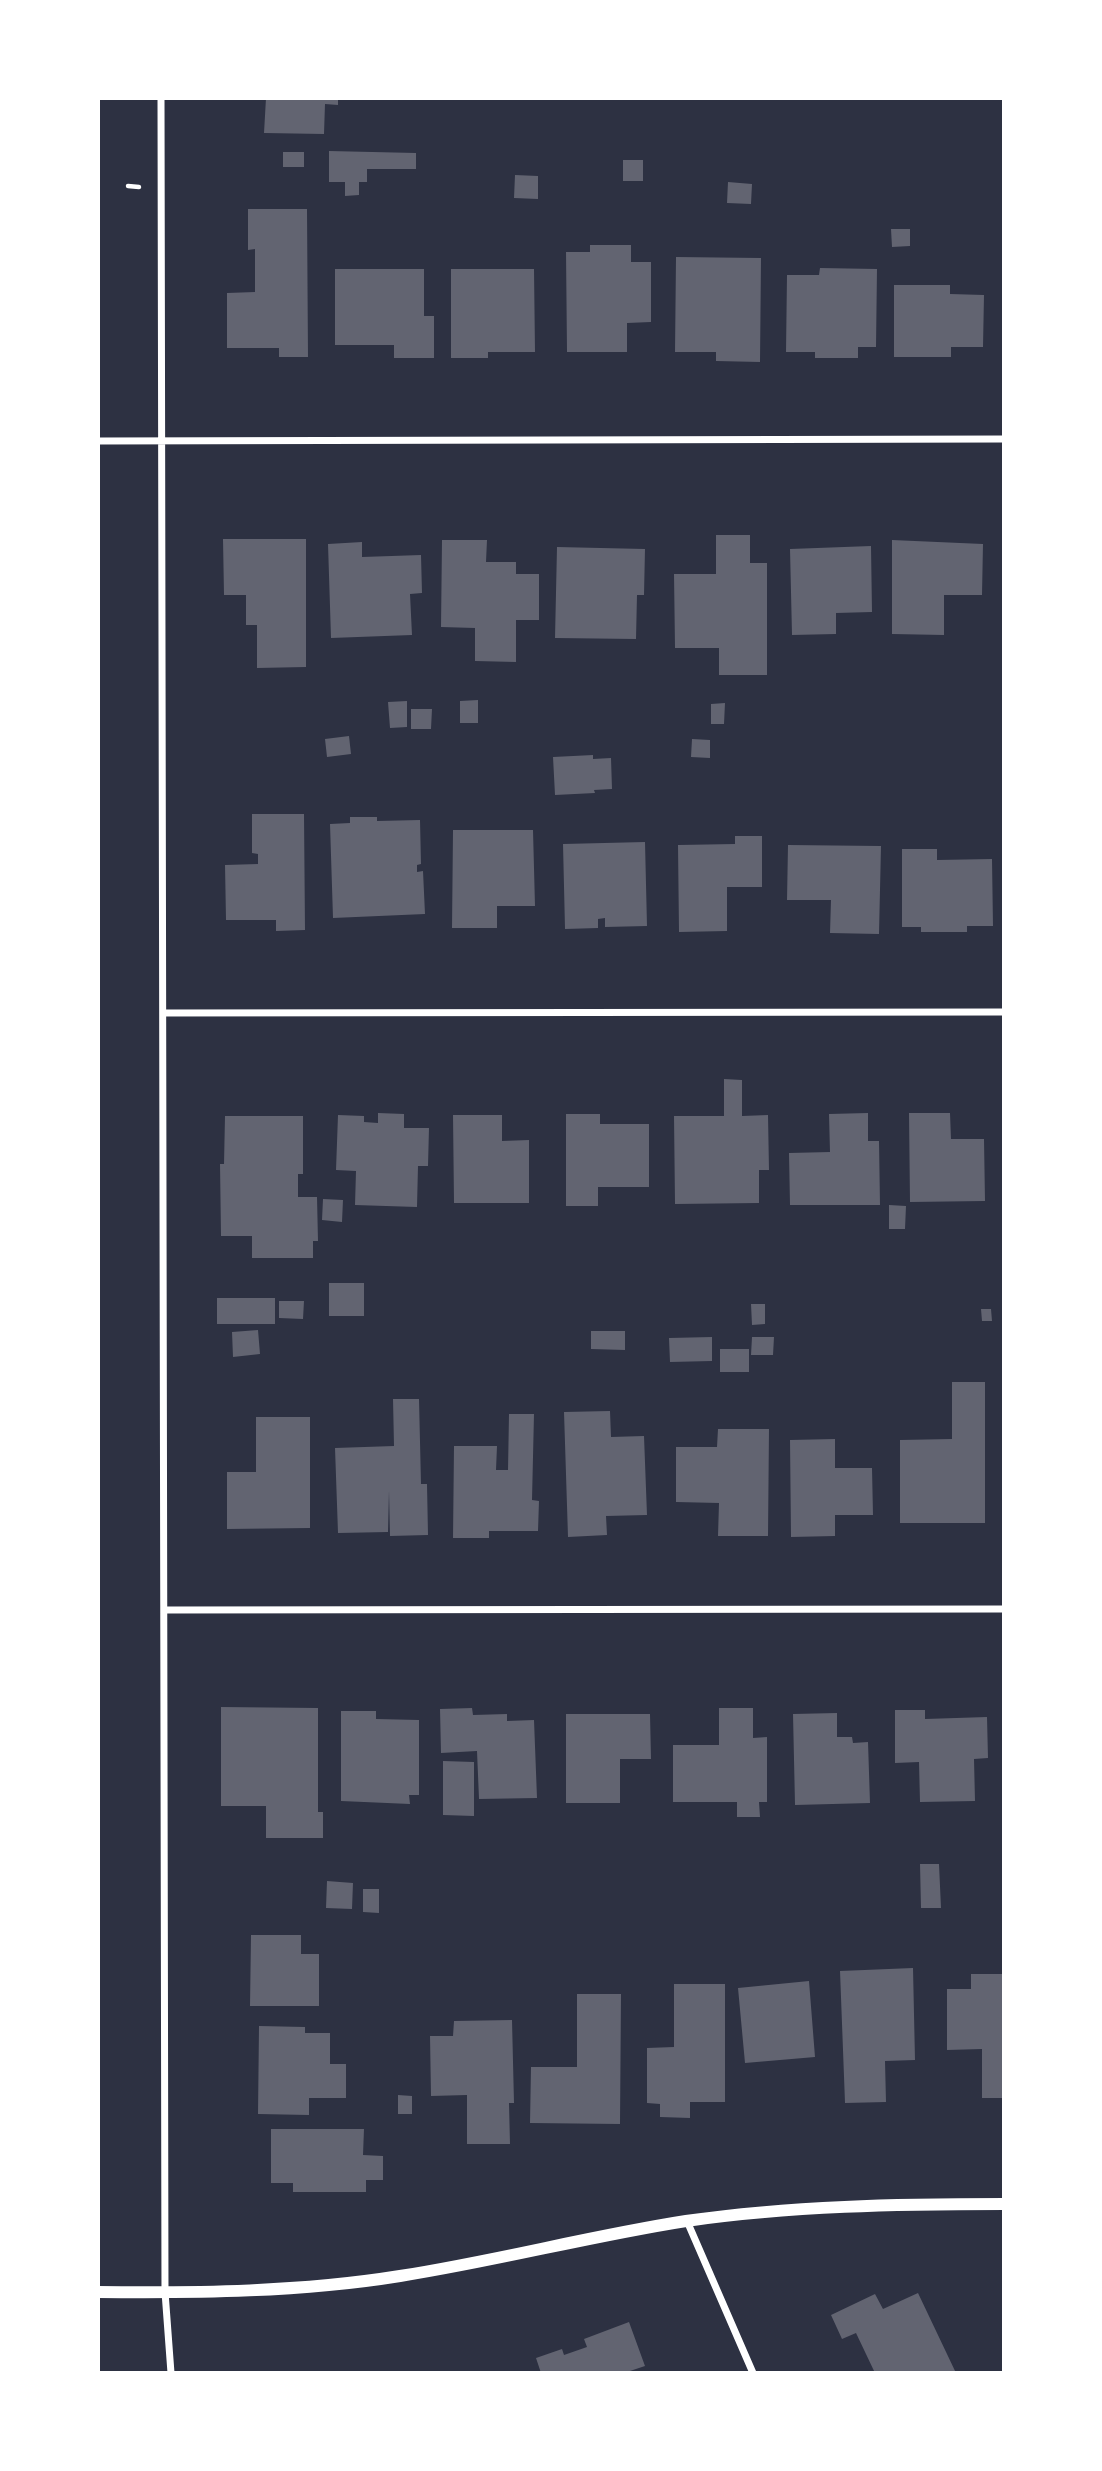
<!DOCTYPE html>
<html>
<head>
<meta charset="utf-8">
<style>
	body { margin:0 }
	#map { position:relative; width:1102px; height:2471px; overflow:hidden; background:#2d3142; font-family:"Roboto Condensed",sans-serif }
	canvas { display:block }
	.frame { position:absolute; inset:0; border:100px solid #fff; pointer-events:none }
</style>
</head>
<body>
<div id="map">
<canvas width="1102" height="2471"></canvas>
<div class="frame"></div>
</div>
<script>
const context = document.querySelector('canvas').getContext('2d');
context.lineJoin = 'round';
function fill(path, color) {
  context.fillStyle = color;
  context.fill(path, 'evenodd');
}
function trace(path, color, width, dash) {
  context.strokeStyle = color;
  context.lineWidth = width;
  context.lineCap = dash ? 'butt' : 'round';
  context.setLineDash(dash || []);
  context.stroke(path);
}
fill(new Path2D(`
	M266,98h72v7l-13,-1 -1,30 -60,-1z
	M329,151l87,2v16h-49v13h-8v13l-14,1v-14h-16z
	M283,152h21v15h-21z
	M623,160h20v21h-20z
	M515,175l23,1v23l-24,-1z
	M728,182l24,2 -1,20 -24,-1z
	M248,209h59l1,148h-29v-9h-52v-55l28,-1v-43l-7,1z
	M891,229h19v17l-18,1z
	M590,245h41v17h20v60l-24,1v29h-60l-1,-100h24z
	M676,257l85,1 -1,104 -44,-1v-9h-41z
	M820,268l57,1 -1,78h-18v11h-43v-6h-29l1,-77h32z
	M335,269h89v47h10v42h-40v-13h-59z
	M451,269h83l1,83h-47v6h-37z
	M894,285h56v9l34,1 -1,52h-32v10h-57z
	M716,535h34v28h17v112h-48v-27h-44l-1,-74h42z
	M223,539h83v128l-49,1v-43h-11v-30h-22z
	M442,540h45l-1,22h30v12h23v46h-23v42l-41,-1v-33l-34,-1z
	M892,540l91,4 -1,51h-38v40l-52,-1z
	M362,542v15l59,-2 1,38 -12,1 2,41 -81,3 -3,-94z
	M871,546l1,66 -36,1v21l-44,1 -2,-86z
	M557,547l88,2 -1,46h-7l-1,44 -81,-1z
	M478,700v23h-18v-22z
	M407,701v26l-17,1 -2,-26z
	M725,703l-1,21h-13v-20z
	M411,709h21l-1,20h-20z
	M349,736l2,18 -24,3 -2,-18z
	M692,739l18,1v18l-19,-1z
	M593,755v4l18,-1 1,31 -18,1 1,3 -40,2 -2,-38z
	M252,814h52l1,116 -29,1v-11h-50l-1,-55 33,-1v-10l-6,-1z
	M350,817h27v4l43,-1 1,44 -4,1v7l6,-1 2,43 -92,4 -3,-94 20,-1z
	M453,830h80l2,76h-38v22h-45z
	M735,836h27v51h-35v44l-48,1 -1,-87 57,-1z
	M645,842l2,84 -42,1v-9l-7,1v9l-33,1 -2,-85z
	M788,845l93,1 -2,88 -49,-1 1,-33h-44z
	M902,849h35v11l55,-1 1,67h-26v6h-46v-5h-19z
	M724,1079l18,1v36l26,-1 1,55h-10v33l-84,1 -1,-88h50z
	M378,1113l26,1v14h25l-1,38h-10l-1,41 -62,-2 1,-34 -20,-1 2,-55 26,1v6l14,1z
	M868,1113v28h11l1,64h-90l-1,-52 41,-1 -1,-38z
	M909,1113h41l1,26h33l1,62 -75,1z
	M566,1114h34v10h49v63h-51v19h-32z
	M453,1115h49v26l27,-1v63h-75z
	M225,1116h78v58h-5v23h19l1,44h-5v17h-61v-22h-31l-1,-72h4z
	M323,1199l20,1 -1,22 -20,-2z
	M889,1205l17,1 -1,23h-16z
	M329,1283h35v33h-35z
	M217,1298h58v26h-58z
	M279,1301h25l-1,18 -24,-1z
	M751,1304h14v20l-13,1z
	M981,1309h10l1,12h-10z
	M258,1330l2,24 -27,3 -1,-25z
	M591,1331h34v19l-34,-1z
	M712,1337v24l-42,1 -1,-24z
	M752,1337h22l-1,18h-22z
	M720,1349h29v23h-29z
	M952,1382h33v141h-85v-83l52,-1z
	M393,1399h26l2,85h6l1,51 -38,1 -1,-45 -1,41 -50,1 -3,-85 59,-2z
	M610,1411l1,26 33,-1 3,79 -41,1 1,19 -39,2 -4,-125z
	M509,1414h25l-2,86 7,1 -1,30h-49v7h-36l1,-92h43l-1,24h12z
	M256,1417h54v111l-83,1v-57h29z
	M718,1429h51l-1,107h-50l1,-33 -43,-1v-55h41z
	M835,1439v29h37l1,47h-38v21l-44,1 -1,-97z
	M221,1707l97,1v104h5v26h-57v-32h-45z
	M472,1708l1,7 34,-1v7l27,-1 3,78 -58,1 -2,-48 -36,2 -1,-44z
	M719,1708h34v30l14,-1v65h-8l1,15h-23v-15h-64v-57h46z
	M895,1710h30v9l62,-2 1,41 -14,1 1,42 -55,1 -1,-40 -24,1z
	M341,1711h35v8l43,1v75h-10l1,9 -69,-3z
	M837,1713v24h15l1,6 15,-1 2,61 -75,2 -2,-91z
	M566,1714h84l1,45h-31v44h-54z
	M443,1761l31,1v54l-31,-1z
	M920,1864h19l2,44h-20z
	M327,1881l26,2 -1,26 -26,-1z
	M363,1889h16v24l-16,-1z
	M251,1935h50v19h18v52h-69z
	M913,1968l2,92 -30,1 1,41 -41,1 -5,-132z
	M971,1974h33v124h-22v-49l-35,1v-61h24z
	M809,1981l6,76 -70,6 -7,-75z
	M674,1984h51v118h-35v16l-30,-1v-13l-13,-1v-55l27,-1z
	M577,1994h44l-1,130 -90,-1 1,-56h46z
	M512,2020l2,83h-5l1,41h-43v-49l-36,1 -1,-60h23l1,-15z
	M259,2026l46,1v6h25v31h16v34h-37v17l-51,-1z
	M398,2095l14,1v18h-14z
	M271,2129h93l-1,26 20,1v24h-17v12h-73v-9h-22z
	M918,2293l38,80h-81l-19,-40 -14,6 -11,-24 44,-21 8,15z
	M629,2322l16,44 -21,7h-83l-5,-15 26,-9 2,6 23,-8 -3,-8z`), '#626471');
trace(new Path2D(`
	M128,186l11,1`), '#fff', 4.5);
trace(new Path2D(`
	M161,98l4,2194 6,81
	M98,441l906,-2
	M163,1013l841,-1
	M165,1610l839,-1
	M687,2221l66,152`), '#fff', 7);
trace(new Path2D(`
	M98,2292c100,1 203,0 302,-16 96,-15 190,-40 286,-55 105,-15 212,-17 318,-17`), '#fff', 12);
</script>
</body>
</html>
